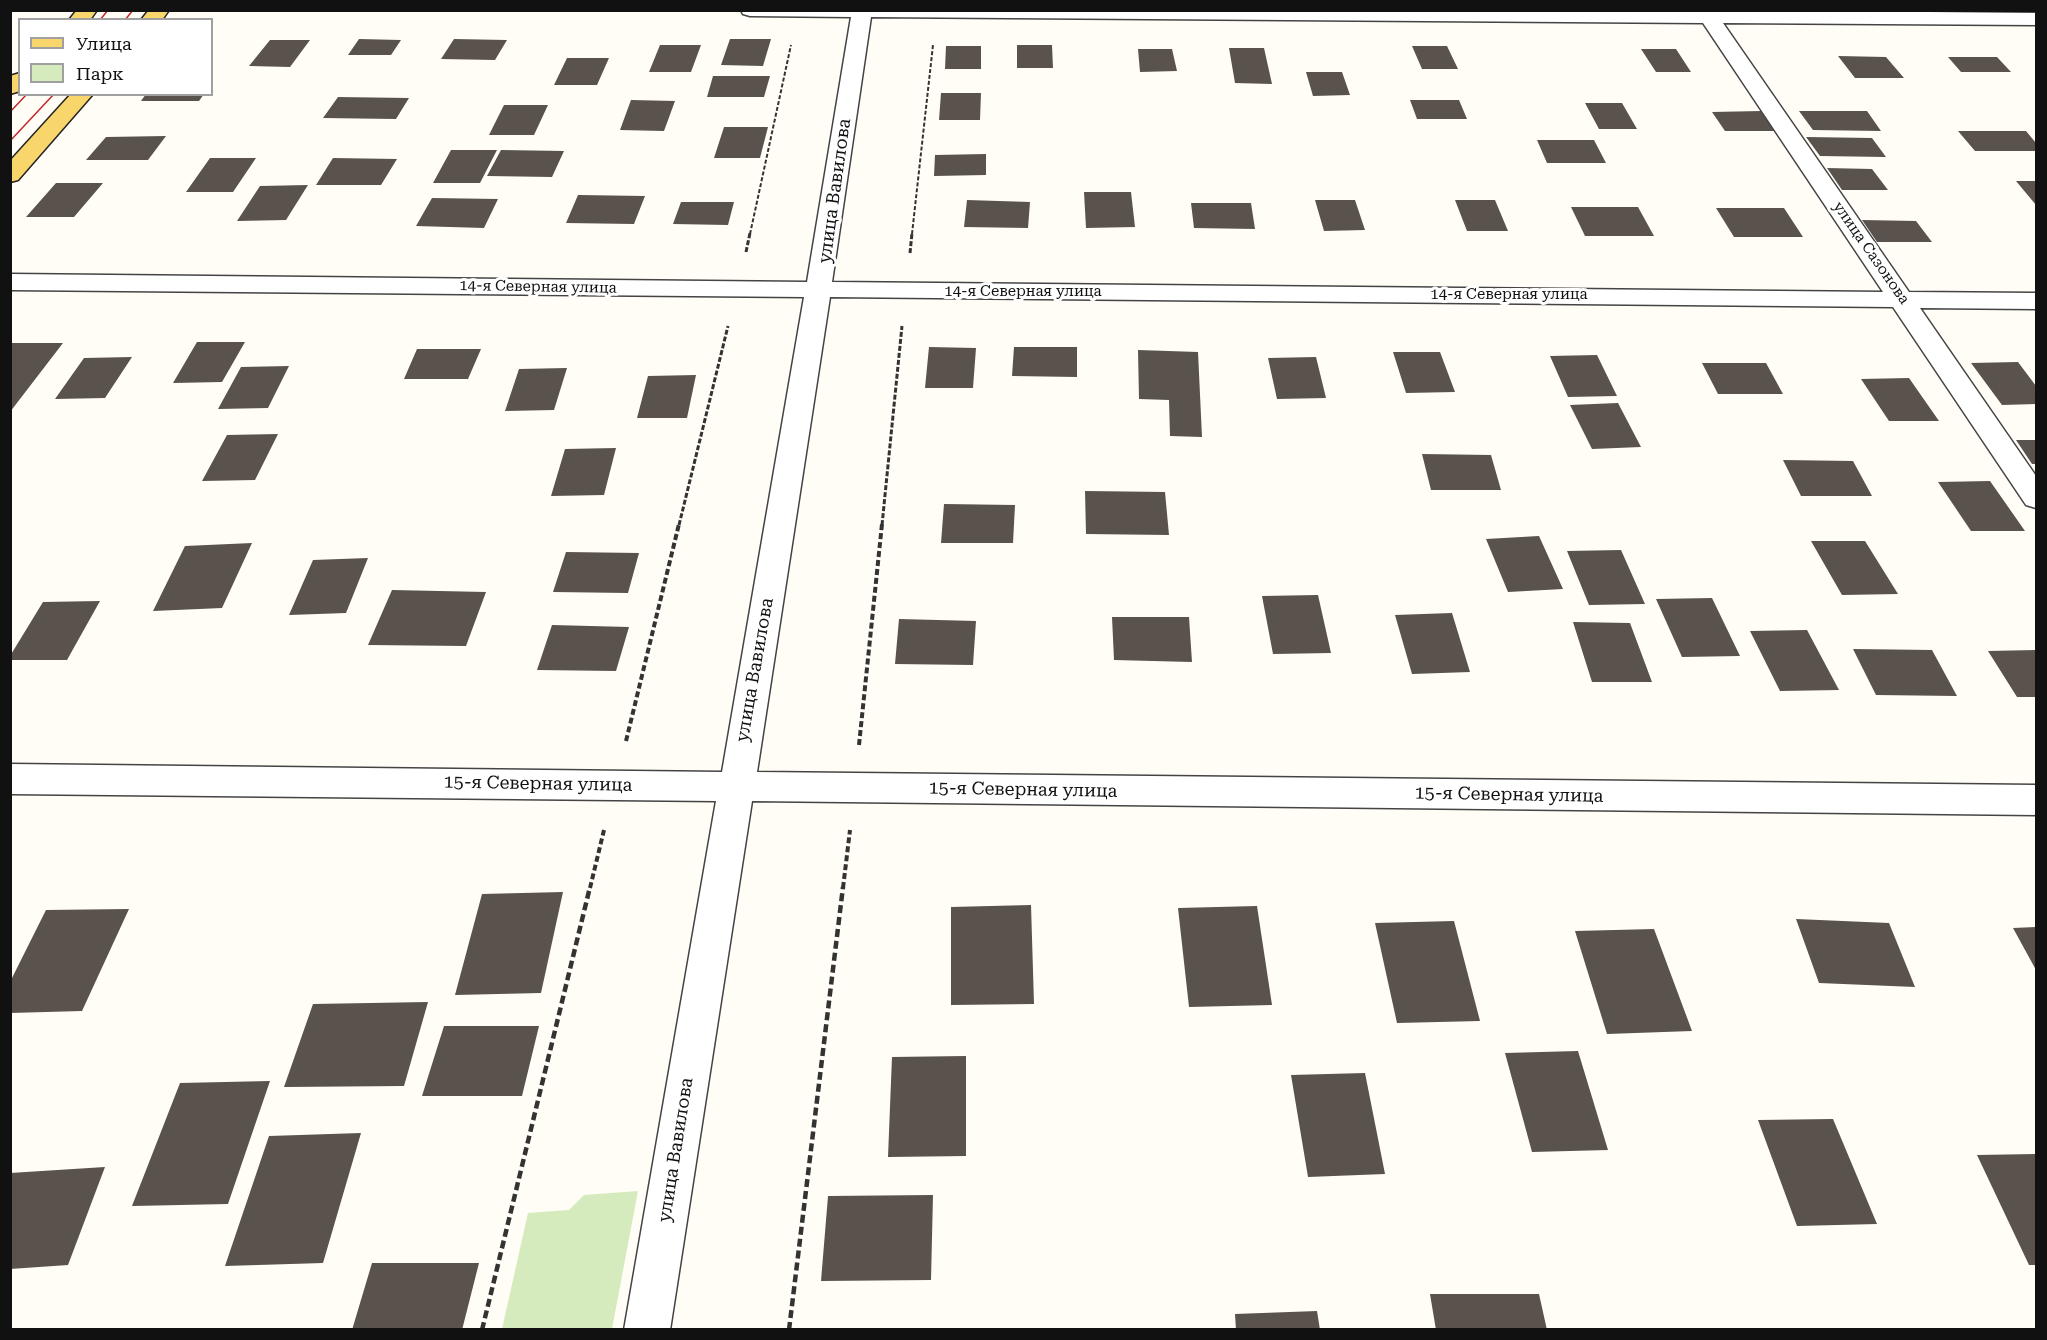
<!DOCTYPE html>
<html>
<head>
<meta charset="utf-8">
<style>
	body { margin:0 }
	#map { position:relative; width:2047px; height:1340px; overflow:hidden; background:#fffdf5; font-family:"Roboto Serif",serif }
	canvas { display:block }
	.frame { position:absolute; inset:0; border:12px solid #111; pointer-events:none }
	.legend { position:absolute; left:18px; top:18px; width:195px; height:78px; box-sizing:border-box; background:#fff; border:2px solid #a0a0a0; margin:0; padding:8px 10px; list-style:none; font-size:18px; color:#111 }
	.legend li { display:flex; align-items:center; gap:12px; height:30px }
	.legend b { width:30px; border:2px solid #a0a0a0 }
</style>
</head>
<body>
<div id="map">
<canvas width="2047" height="1340"></canvas>
<div class="frame"></div>
<ul class="legend">
<li><b style="height:8px;background:#f9d66b"></b>Улица</li>
<li><b style="height:16px;background:#d5ebbd"></b>Парк</li>
</ul>
</div>
<script>
const context = document.querySelector('canvas').getContext('2d');
context.lineJoin = 'round';
function fill(path, color) {
  context.fillStyle = color;
  context.fill(path, 'evenodd');
}
function trace(path, color, width, dash) {
  context.strokeStyle = color;
  context.lineWidth = width;
  context.lineCap = dash ? 'butt' : 'round';
  context.setLineDash(dash || []);
  context.stroke(path);
}
function write(font, color, halo, rows, align = 'center') {
  context.font = font + ' "Roboto Serif",serif';
  context.lineWidth = 6;
  context.setLineDash([]);
  context.textBaseline = 'middle';
  context.strokeStyle = halo;
  context.fillStyle = color;
  for (const [text, x, y, turn = 0] of rows) {
    context.save();
    context.translate(x, y);
    context.rotate((+turn || 0) * Math.PI / 180);
    context.textAlign = isNaN(turn) ? turn : align;
    if (halo) context.strokeText(text, 0, 0);
    context.fillText(text, 0, 0);
    context.restore();
  }
}
fill(new Path2D(`
	M638,1191l-26,138h-110l26,-116 41,-3 15,-15z`), '#d5ebbd');
fill(new Path2D(`
	M359,39l42,1 -10,15h-43z
	M454,39l53,1 -12,20 -54,-1z
	M730,39h41l-8,27 -42,-1z
	M270,40h40l-20,27 -41,-1z
	M660,45h41l-10,27h-42z
	M1017,45h35l1,23h-36z
	M946,46h35v23h-36z
	M1412,46h35l11,23h-36z
	M1229,48h35l8,36 -37,-1z
	M1138,49h34l5,22 -37,1z
	M1641,49h35l15,23h-35z
	M1838,56l48,1 18,21h-49z
	M1948,57h49l14,15h-50z
	M567,58h42l-12,27h-43z
	M1306,72h36l8,23 -37,1z
	M713,76h57l-6,21h-57z
	M941,93h40l-1,27h-41z
	M146,94h58l-5,7h-58z
	M338,97l71,1 -13,21 -73,-1z
	M631,100l44,1 -11,30 -44,-1z
	M1410,100h49l8,19h-50z
	M1585,103h37l15,26h-38z
	M504,105h44l-14,30h-45z
	M1761,111l14,20h-50l-13,-19z
	M1799,111h68l14,20 -68,-1z
	M724,127h44l-8,31h-46z
	M1958,131h68l10,12v8h-61z
	M166,136l-18,24h-62l20,-23z
	M1806,137l66,1 14,19 -66,-1z
	M1537,140h57l12,23h-59z
	M451,150h46l-17,33h-47z
	M501,150l63,1 -12,26 -65,-1z
	M986,154v21l-52,1 1,-21z
	M210,158h46l-23,34h-47z
	M333,158l64,1 -16,26h-65z
	M1827,168l45,1 16,21h-46z
	M2016,181h20v24z
	M56,183h47l-29,34h-48z
	M308,185l-22,35 -49,1 23,-35z
	M1084,192h47l4,35 -49,1z
	M578,195l67,1 -11,28 -68,-1z
	M432,198l66,1 -14,29 -68,-2z
	M967,200l63,2 -2,26 -64,-1z
	M1315,200h40l10,30 -41,1z
	M1455,200h40l13,31h-41z
	M681,202h53l-6,23 -55,-1z
	M1191,203h60l4,26 -61,-1z
	M1571,207h67l16,29h-69z
	M1716,208h68l19,29h-69z
	M1862,220l54,1 16,21h-55z
	M197,342h48l-23,40 -49,1z
	M10,343h53l-53,69z
	M929,347l47,1 -3,40h-48z
	M1014,347h63v30l-65,-1z
	M417,349h64l-13,30h-64z
	M1138,350l60,2 4,85 -32,-1 -1,-36 -30,-1z
	M1393,352h47l15,40 -49,1z
	M1597,355l20,41 -49,1 -18,-41z
	M132,357l-27,41 -50,1 29,-41z
	M1316,357l10,41 -49,1 -9,-41z
	M2018,362l18,24v18l-34,1 -31,-42z
	M1702,363h64l17,31h-65z
	M289,366l-21,42 -50,1 23,-42z
	M567,368l-13,42 -49,1 14,-42z
	M696,375l-9,43h-50l11,-42z
	M1909,378l30,43h-50l-28,-42z
	M1618,403l23,44 -49,2 -22,-44z
	M278,434l-23,46 -53,1 25,-46z
	M2016,440h20v24h-4z
	M616,448l-12,47 -53,1 14,-47z
	M1422,454l69,1 10,35h-70z
	M1783,460l70,1 19,35h-71z
	M1990,481l35,50h-54l-33,-49z
	M1085,491l80,1 4,43 -83,-1z
	M944,504l71,1 -2,38h-72z
	M1539,536l24,53 -55,3 -22,-53z
	M1811,541h54l33,53 -56,1z
	M252,543l-30,65 -69,3 32,-65z
	M1621,550l24,54 -56,1 -22,-54z
	M566,552l73,1 -11,40 -75,-1z
	M368,558l-22,55 -57,2 24,-55z
	M392,590l94,2 -20,54 -98,-1z
	M1318,595l13,58 -58,1 -11,-58z
	M1712,598l28,58 -58,1 -26,-58z
	M100,601l-33,59h-57v-4l33,-54z
	M1452,613l18,59 -58,2 -17,-59z
	M1112,617h77l3,45 -78,-2z
	M899,619l77,2 -3,44 -78,-1z
	M1573,622l57,1 22,59h-60z
	M552,625l77,2 -13,44 -79,-1z
	M1807,630l32,60 -59,1 -30,-60z
	M1853,649l79,1 25,46 -81,-1z
	M2036,650v47h-19l-29,-46z
	M563,892l-22,101 -86,2 27,-101z
	M1031,905l3,99 -83,1v-98z
	M1257,906l15,99 -83,2 -11,-99z
	M129,909l-47,102 -72,2v-31l36,-72z
	M1796,919l93,4 26,64 -96,-4z
	M1454,921l26,100 -83,2 -22,-100z
	M2036,927v43l-23,-42z
	M1654,929l38,102 -85,3 -32,-103z
	M428,1002l-24,84 -120,1 29,-83z
	M444,1026h95l-17,70h-100z
	M1578,1051l30,99 -76,2 -27,-99z
	M966,1056v100l-78,1 4,-100z
	M1365,1073l20,101 -77,3 -17,-102z
	M270,1081l-42,123 -96,2 48,-123z
	M1833,1119l44,105 -80,2 -39,-106z
	M361,1133l-38,130 -98,3 44,-130z
	M2036,1154v111h-7l-52,-110z
	M105,1167l-37,98 -58,4v-96z
	M933,1195l-2,85 -110,1 7,-85z
	M372,1263h107l-17,67h-110z
	M1430,1294h109l8,36h-111z
	M1317,1311l3,19h-84l-1,-16z`), '#5a524d');
const minor = new Path2D(`
	M741,10h973l322,3v12l-313,-2 186,269 127,1v16l-116,-1 116,168v32l-10,-3 -133,-198 -1063,-10 -73,475 1279,13v30l-1284,-14 -82,529h-46l92,-529 -706,-7v-30l712,8 82,-475 -794,-7v-16l797,8 44,-265 -101,-1 -7,-2zM871,17l832,6 180,269 -1051,-10z`);
const major = new Path2D(`
	M77,10h20l-7,10h-21z
	M149,10h20l-7,10h-21z
	M20,73v18l-10,3v-18z
	M71,94h22l-75,86 -8,2v-21z`);
trace(minor, '#444', 3);
trace(major, '#222', 3);
trace(new Path2D(`
	M750,234l41,-189
	M912,234l21,-189`), '#333', 2, [4, 2]);
trace(new Path2D(`
	M746,252l4,-19
	M910,253l2,-20
	M679,525l49,-199
	M882,525l20,-199`), '#333', 3, [5, 2]);
trace(new Path2D(`
	M626,741l53,-217
	M859,745l23,-221
	M590,888l14,-58
	M843,888l7,-58`), '#333', 4, [6, 3]);
trace(new Path2D(`
	M482,1330l108,-443
	M789,1330l54,-443`), '#333', 4.5, [8, 4]);
fill(minor, '#fff');
fill(major, '#f9d66b');
trace(new Path2D(`
	M100,20l8,-10
	M125,20l8,-10
	M10,112l17,-18
	M10,141l44,-47`), '#c4262e', 1.5);
write('15px', '#111', '#fff', [
	["улица Сазонова",1871,253,55],
	["14-я Северная улица",538,287,1],
	["14-я Северная улица",1023,292],
	["14-я Северная улица",1509,295]
]);
write('18px', '#111', '#fff', [
	["улица Вавилова",835,191,-82],
	["улица Вавилова",755,670,-80],
	["15-я Северная улица",538,784,1],
	["15-я Северная улица",1023,790,1],
	["15-я Северная улица",1509,795,1],
	["улица Вавилова",676,1150,-81]
]);
</script>
</body>
</html>
